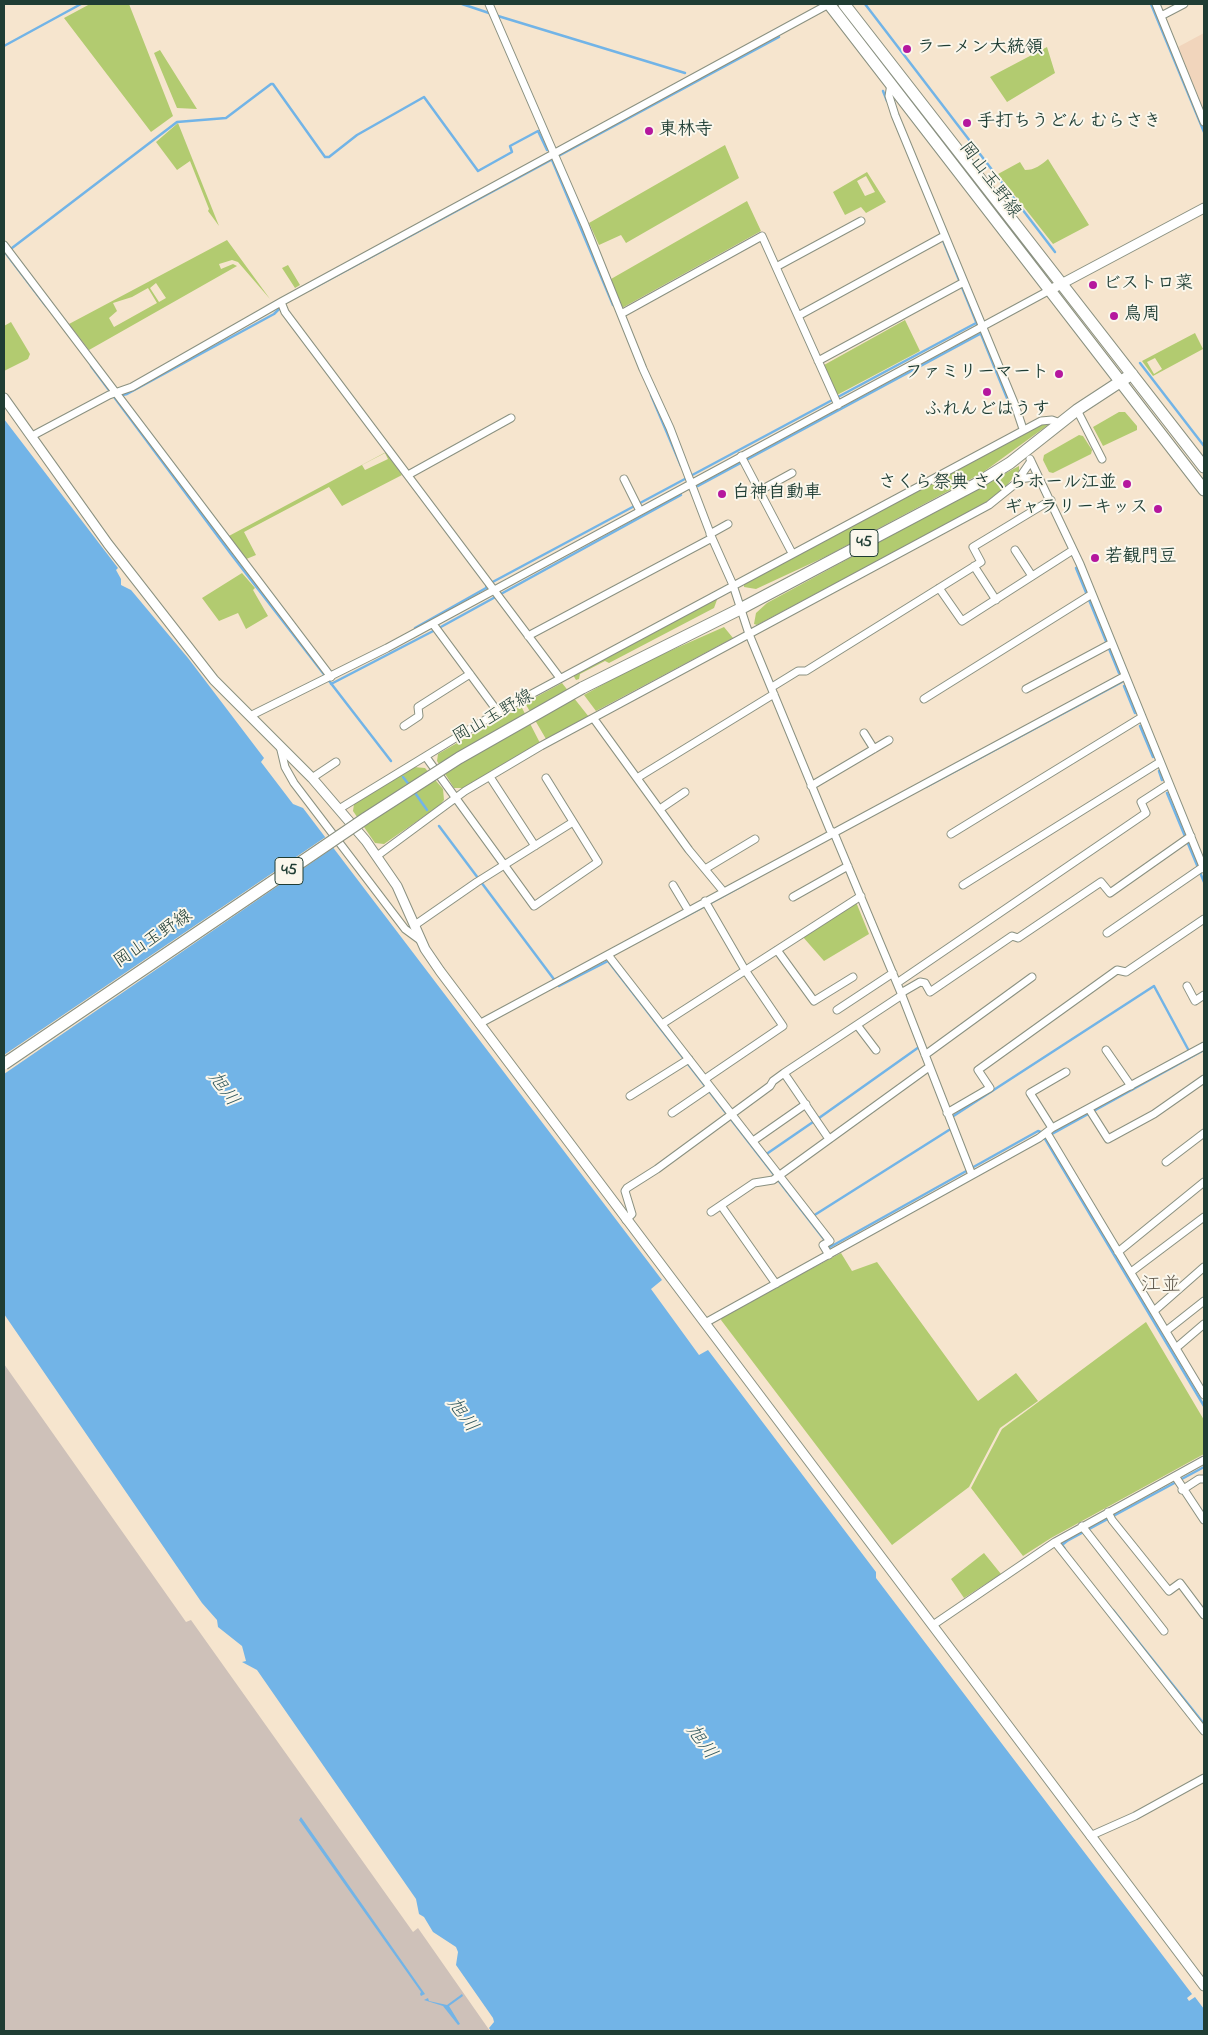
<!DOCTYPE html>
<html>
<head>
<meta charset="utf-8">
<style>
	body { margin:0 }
	#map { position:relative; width:1208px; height:2035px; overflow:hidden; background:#f6e5ce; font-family:"Indie Flower",sans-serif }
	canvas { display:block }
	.frame { position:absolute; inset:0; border:5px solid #1f3d34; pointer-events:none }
</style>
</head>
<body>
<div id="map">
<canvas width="1208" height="2035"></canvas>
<div class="frame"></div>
</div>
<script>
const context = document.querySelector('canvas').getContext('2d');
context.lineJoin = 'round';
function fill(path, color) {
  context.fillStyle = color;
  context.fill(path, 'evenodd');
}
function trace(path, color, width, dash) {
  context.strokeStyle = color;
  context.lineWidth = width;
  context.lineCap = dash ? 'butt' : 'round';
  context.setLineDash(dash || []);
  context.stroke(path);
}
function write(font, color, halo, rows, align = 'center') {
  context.font = font + ' "Indie Flower","Klee One",sans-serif';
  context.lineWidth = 4;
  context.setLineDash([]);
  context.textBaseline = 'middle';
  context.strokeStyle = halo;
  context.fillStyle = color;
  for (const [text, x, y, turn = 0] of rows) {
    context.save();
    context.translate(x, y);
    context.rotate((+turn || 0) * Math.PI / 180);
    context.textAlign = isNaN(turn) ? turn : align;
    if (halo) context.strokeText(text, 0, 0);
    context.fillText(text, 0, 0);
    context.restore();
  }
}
fill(new Path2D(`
	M1204,33v78l-26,-64z`), '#f1d5bc');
fill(new Path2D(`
	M4,1364l182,258 5,-2 222,312 5,-4 72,103h-486z`), '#cec1b9');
fill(new Path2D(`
	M90,4h39l44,112 -22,16 -87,-114z
	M1047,47l8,26 -48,29 -17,-25z
	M160,50l37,59 -20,-1 -23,-55z
	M178,123l41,103 -11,-15 1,-2 -19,-48 -13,9 -21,-28z
	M725,145l14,33 -113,65 -5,-8 -22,10 -10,-22z
	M1048,159l41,66 -36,19 -55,-70 22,-12 5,8c10,0 16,-5 23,-11z
	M867,172l19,30 -20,11 -5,-6 -16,8 -12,-23zM866,176l9,16 -10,4 -8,-15z
	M747,201l14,30 -139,77 -11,-29z
	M227,240l43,59 -32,-37 -6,-2 -13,4 2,5 12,-5 4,2 -148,84 -20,-26zM156,283l10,15 -7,4 -9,-14zM148,288l9,15 -43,24 -5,-9 8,-7 -4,-8 19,-6z
	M288,265l12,20 -5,3 -13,-20z
	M905,320l15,31 -83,44 -13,-30z
	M11,322l19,32 -2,5 -24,12v-45z
	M1195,333l8,16 -50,27 -11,-15zM1155,358l7,11 -8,5 -7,-12z
	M1119,412h6l12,14v4l-34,16 -10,-19z
	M1046,423l2,2 -66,48 -155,83 -71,33 -12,-2v-3l243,-132z
	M1079,435l4,1 9,14 -1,4 -38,19 -4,-1 -6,-12 1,-5z
	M386,452l16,23 -60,31 -13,-19 -85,45 12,23 -12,5 -17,-23zM385,453l3,6 -23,11 -3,-5z
	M1019,466v5l-18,21 -15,11 -229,122 -3,-1 2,-11 11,-10z
	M242,573l13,15 -2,2 15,26 -22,13 -8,-16 -19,8 -17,-23z
	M718,597l-4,11 -105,55 -4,-2 -25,13 -1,5 -3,1 -3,-5z
	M724,627l9,11 -137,73 -12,-16 54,-30z
	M562,683l27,34 -43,22 -21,-36z
	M521,706l19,37 -76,45h-10l-17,-27 1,-7z
	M413,767l12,1 18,21 1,11 -5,6 -55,38 -9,-1 -22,-32 1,-7z
	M856,902l13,32 -45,27 -21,-24z
	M841,1253l11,18 25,-9 101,139 38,-28 22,28 -38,27 -31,59 -77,58 -171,-225 1,-4z
	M1146,1322l58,98v34l-153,84 -28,18 -52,-68 31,-59z
	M984,1553l17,21 -37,24 -13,-19z`), '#b2cb70');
fill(new Path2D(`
	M4,419l114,149 -2,2 5,9v6l10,5 57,68 76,100 -3,4 32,42 10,4 359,472 -11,9 48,66 9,-5 168,222v6l316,416 -5,4 2,3 6,-4 9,12v22h-713l-2,-3 5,-6 -1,-4 -37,-53 2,-13 -2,-5 -23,-15 -9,-15 -5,-3 -3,-15 -159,-229 -15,-8 4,-1 -4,-15 -24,-19 -1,-7 -15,-17 -198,-289z
	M301,1817l124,177 -4,2 -1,-2 1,-2 -122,-172z
	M462,1994l1,2 -14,10 11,18 -2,1 -15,-19 -19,-6 4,-2 1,3 18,4z`), '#72b4e7');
fill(new Path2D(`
	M327,836l9,10 -332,228v-19z`), '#f6e5ce');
trace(new Path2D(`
	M462,4l27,9
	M865,4l190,248
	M1151,4l53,128
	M498,16l187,57
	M4,46l77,-42
	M883,91l4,10
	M552,160l61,145
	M942,238l69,170
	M12,248l165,-126 49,-4 45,-34h2l52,73h4l28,-22 67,-38 54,74 34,-19 -2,-6 28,-15 9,19
	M4,251l42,55
	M310,290l469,-253
	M1140,363l64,83
	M91,366l140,188 160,207
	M651,395l30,71
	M114,397l13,-3 147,-80 7,-7
	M698,486l282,-152
	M1076,568l43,105
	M415,628l71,-40 1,-3 489,-262
	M331,684l108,-56 242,-133
	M1124,686l11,27
	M1140,726l13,31
	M1159,771l3,9
	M403,777l7,9
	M926,787l196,-105
	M413,790l14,20
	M1167,793l37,89
	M439,826l120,160 49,-25 222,286 208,-116 3,1 163,274
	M683,918l61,-33
	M952,1117l202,-131 35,65
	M819,1118l100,-71 -1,-3
	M1052,1134l152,-84
	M765,1155l48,-33
	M813,1216l136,-86
	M1065,1549l-3,-4 5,-4 137,-74
	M1113,1610l91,114`), '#72b4e7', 2.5);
const minor = new Path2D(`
	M489,4l96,221 58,144 27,59 42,110 21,47 16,49 81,196 4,3 67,160 71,182
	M1156,4l48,118
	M1161,16l23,-12
	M891,84l-2,12 6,19 120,290 8,24
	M4,245l327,432
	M776,267l85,-46
	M281,302l4,10 275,366
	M621,314l141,-78 36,80
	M818,361l146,-79
	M838,405l-40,-89 146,-80
	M1077,410l25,49
	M32,436l77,-41 23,-8 149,-85 548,-298
	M741,456l51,97
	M1030,459l50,105 124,305
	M408,475l103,-57
	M624,479l16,32
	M1019,479l15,-2 6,3
	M759,491l33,-18
	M710,534l18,-10
	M1015,550l17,26
	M974,566l22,34
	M939,588l23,33 111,-71
	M433,624l65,88
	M528,636l184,-98
	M772,687l26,-16h8l175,-109 -8,-15 78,-47
	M1026,689l86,-46
	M924,699l168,-105
	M250,716l137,-68 663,-358
	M594,719l95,131 34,41
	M404,726l15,-10 -1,-9 52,-33
	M864,733l10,16
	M280,746l5,21 9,16 111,146 15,11
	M426,757l108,149 64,-44 -52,-84
	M490,777l45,69
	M312,778l24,-16
	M637,778l137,-84
	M811,786l78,-46
	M339,809l159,-97 543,-291 11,-1 8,3
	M660,809l25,-17
	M951,834l191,-117
	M377,856l88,-65 76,-45 448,-241 26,-21 16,-23
	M705,869l50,-30
	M673,885l15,25
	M963,885l197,-123
	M793,897l55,-31
	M415,925l62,-43 96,-60
	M1107,933l96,-66
	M777,950l37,51 39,-24
	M608,955l222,286 -7,4 6,10
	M897,983l249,-170 -5,-11 28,-18
	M1187,986l8,15 9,-6
	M901,993l19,-11 5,1 5,9 82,-56 6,2 83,-56 9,11 81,-57
	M837,1010l56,-37
	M479,1024l646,-348
	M662,1024l199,-128
	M857,1025l19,25
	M1106,1050l25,36
	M925,1055l107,-78
	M784,1073l118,-78
	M705,1079l78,-53 -38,-56 -40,-69
	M630,1096l59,-37
	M1089,1109l19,30 46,-25 50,-35
	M672,1113l38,-26
	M947,1113l43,-25 -12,-18 139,-100 9,2 78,-53
	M1052,1128l-22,-35 36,-21
	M1047,1133l157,262
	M753,1141l53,-37
	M1166,1162l38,-29
	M722,1207l54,77
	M711,1212l43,-29 19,-3 156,-113
	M626,1220l6,-6 -7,-23 2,-3 30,-19 113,-83 3,-5 11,-8 45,66
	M1118,1252l86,-70
	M1131,1272l73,-55
	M1154,1311l50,-44
	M705,1323l334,-185 13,-10 152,-82
	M1166,1331l38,-30
	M1176,1348l28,-24
	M1175,1476l29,44
	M1182,1490l17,-11h5
	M1108,1512l4,8 57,71 11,-8 24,32
	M1082,1526l82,105
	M1055,1542l149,189
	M933,1625l122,-83 149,-82
	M1090,1836l45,-20 69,-38`);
const tertiary = new Path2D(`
	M1050,290l154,-82
	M4,398l104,146 106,136 98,98 54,63 31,45 28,63 15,22 764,1015`);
const primary = new Path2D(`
	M829,4l375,486
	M844,4l360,463
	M582,688l160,-80 234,-124 34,-21 67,-53 55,-36`);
trace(minor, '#8a9181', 9);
trace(tertiary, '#8a9181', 11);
trace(primary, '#8a9181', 13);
trace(minor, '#fff', 7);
trace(tertiary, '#fff', 9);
trace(primary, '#fff', 11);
const primaryBridge = new Path2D(`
	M4,1064l362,-246 93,-60 123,-70`);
trace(primaryBridge, '#8a9181', 13, []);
trace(primaryBridge, '#fff', 11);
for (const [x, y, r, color] of [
	[907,49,5,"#b5179e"],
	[967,123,5,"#b5179e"],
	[649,131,5,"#b5179e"],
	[1093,285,5,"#b5179e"],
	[1114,316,5,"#b5179e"],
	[1059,374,5,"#b5179e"],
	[987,392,5,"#b5179e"],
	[1127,484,5,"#b5179e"],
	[722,494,5,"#b5179e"],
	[1158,509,5,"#b5179e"],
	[1095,558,5,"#b5179e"]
]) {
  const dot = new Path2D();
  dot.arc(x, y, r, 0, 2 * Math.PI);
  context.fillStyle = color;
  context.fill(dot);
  trace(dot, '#fbf7ec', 2);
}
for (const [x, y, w] of [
	[864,543,28],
	[289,871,28]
]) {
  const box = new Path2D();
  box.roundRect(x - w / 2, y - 13.5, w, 27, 4);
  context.fillStyle = '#fbf7ec';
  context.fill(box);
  trace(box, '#1f3d34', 1);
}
write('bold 16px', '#1f3d34', null, [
	["45",864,543],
	["45",289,871]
]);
write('bold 18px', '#1f3d34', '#fbf7ec', [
	["ラーメン大統領",917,49],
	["手打ちうどん むらさき",977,123],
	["東林寺",659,131],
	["ビストロ菜",1103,285],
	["鳥周",1124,316],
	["ファミリーマート",1049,374,"right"],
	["ふれんどはうす",987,411,"center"],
	["さくら祭典 さくらホール江並",1117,484,"right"],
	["白神自動車",732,494],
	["ギャラリーキッス",1148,509,"right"],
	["若観門豆",1105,558]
], 'left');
write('18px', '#1f3d34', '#fbf7ec', [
	["岡山玉野線",989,181,53],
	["岡山玉野線",494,718,-30],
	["岡山玉野線",154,940,-34]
]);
write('italic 19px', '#345b61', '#fbf7ec', [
	["旭川",222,1090,54],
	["旭川",461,1416,54],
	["旭川",700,1743,54]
]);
write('20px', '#635c50', '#fbf7ec', [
	["江並",1161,1287]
]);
</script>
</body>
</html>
